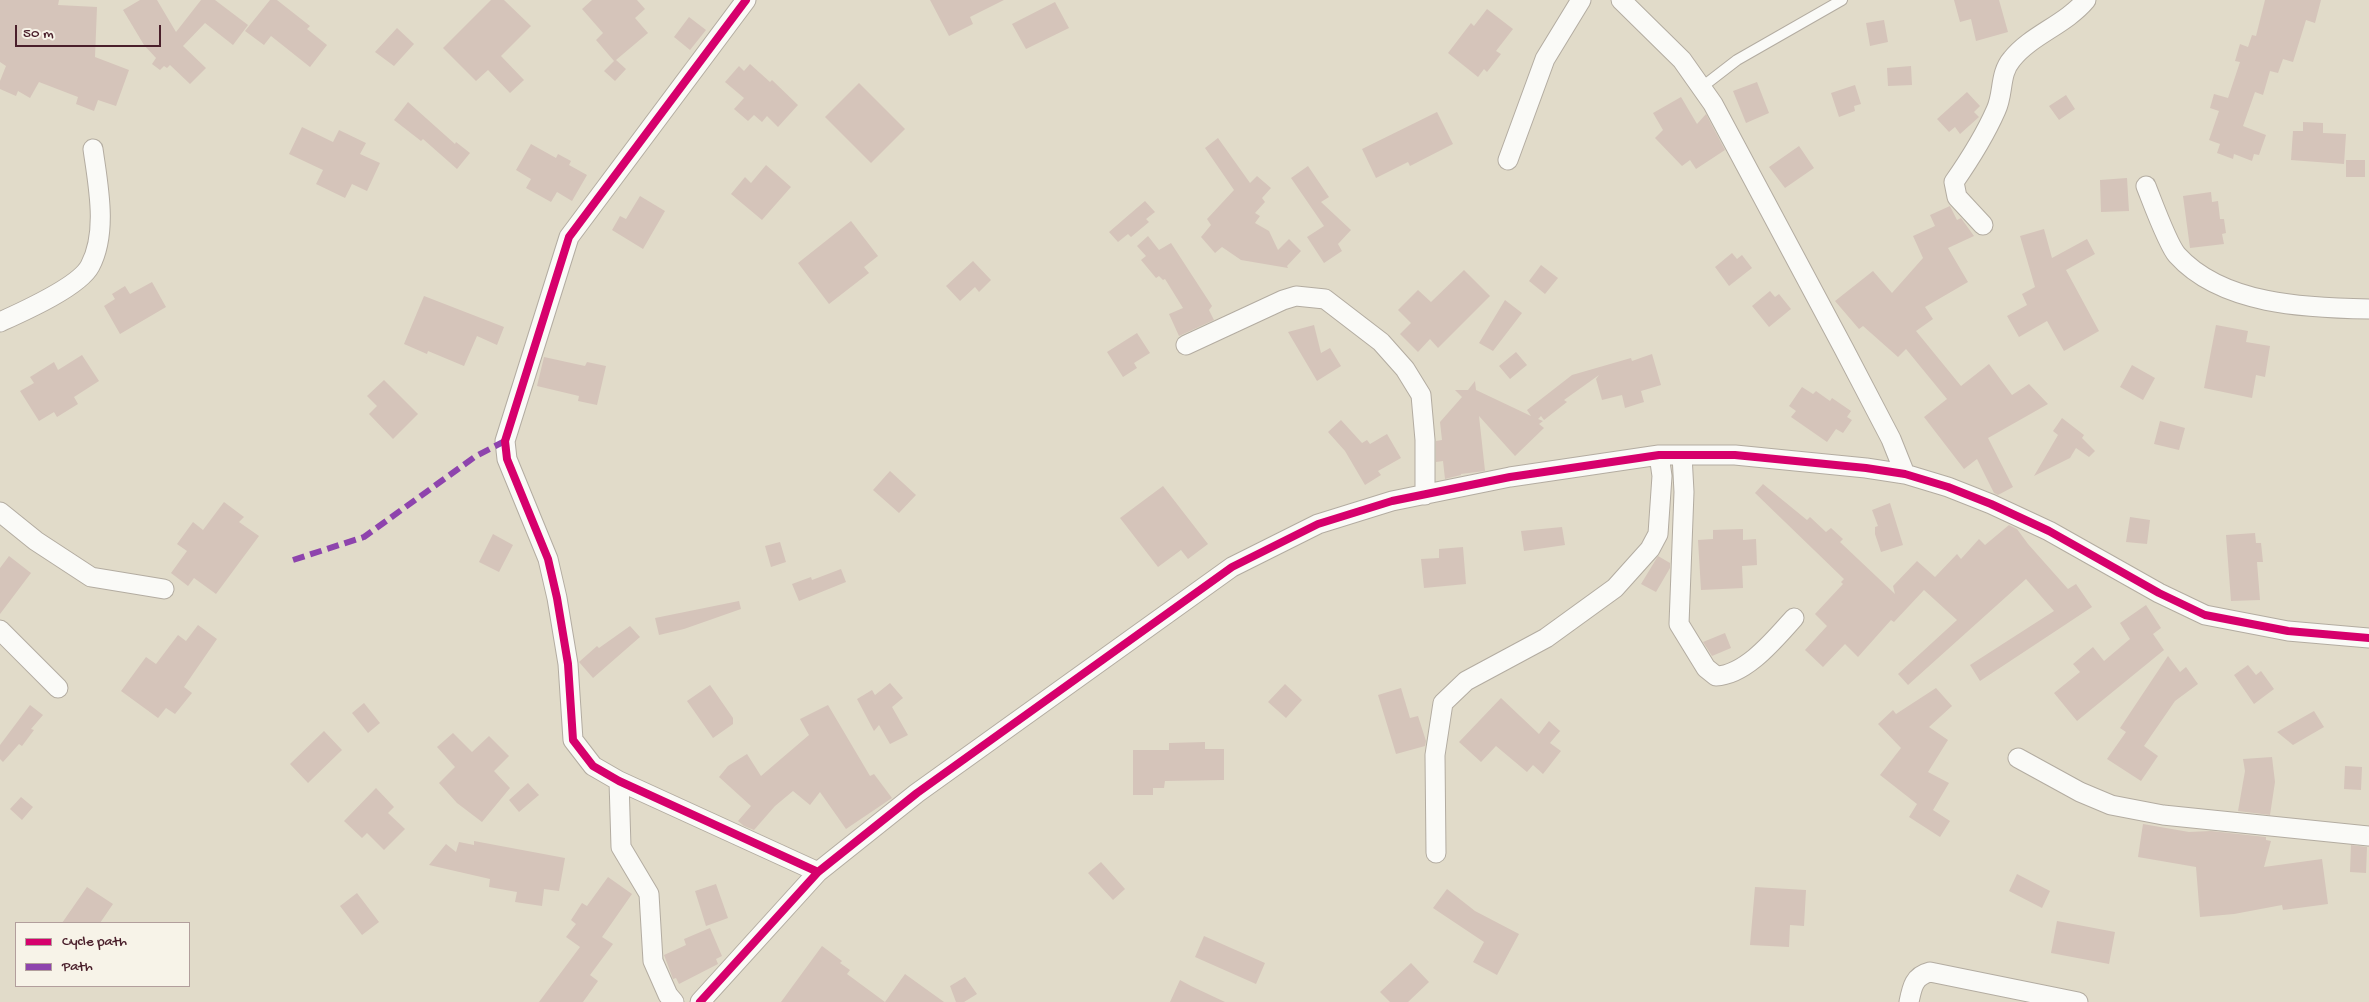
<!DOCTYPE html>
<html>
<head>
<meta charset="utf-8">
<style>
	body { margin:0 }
	#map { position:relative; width:2369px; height:1002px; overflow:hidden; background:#e1dbc9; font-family:"Gochi Hand",sans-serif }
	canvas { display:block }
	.legend { position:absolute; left:15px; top:922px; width:175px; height:65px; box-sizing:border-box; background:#f7f3e8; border:1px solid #b29e9c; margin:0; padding:6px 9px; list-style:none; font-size:15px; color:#4a1f2b }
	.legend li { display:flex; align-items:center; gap:10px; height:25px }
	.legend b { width:25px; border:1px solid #b29e9c }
	.scale { position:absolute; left:15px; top:25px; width:146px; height:22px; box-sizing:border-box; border:2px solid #4a1f2b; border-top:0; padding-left:6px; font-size:15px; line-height:18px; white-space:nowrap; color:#4a1f2b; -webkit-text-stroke:4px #f7f3e8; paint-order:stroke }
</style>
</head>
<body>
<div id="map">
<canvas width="2369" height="1002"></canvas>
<ul class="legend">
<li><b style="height:6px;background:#d6006c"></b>Cycle path</li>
<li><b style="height:6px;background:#8e44ad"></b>Path</li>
</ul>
<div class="scale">50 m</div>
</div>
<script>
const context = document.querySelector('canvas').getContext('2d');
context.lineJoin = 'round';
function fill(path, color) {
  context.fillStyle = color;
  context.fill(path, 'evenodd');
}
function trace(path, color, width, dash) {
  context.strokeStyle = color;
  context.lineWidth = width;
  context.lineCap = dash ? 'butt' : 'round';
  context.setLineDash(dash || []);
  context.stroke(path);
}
fill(new Path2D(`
	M0,0h59l-1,5 39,2 -2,50 34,13 -13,36 -18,-6 -4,11 -18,-7 2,-7 -39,-15 -9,16 -12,-7 -2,5 -16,-7v-8l6,-15 -6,-4z
	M140,0h17l19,32 25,-32h14l33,25 -15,20 -28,-22 -22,23 23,22 -16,16 -20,-19 -3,3 -3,-2 -4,4 -8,-6 4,-6 -12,-13 -21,-35z
	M270,0h7l33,26 -3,3 20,16 -17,22 -39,-31 -7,9 -19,-14z
	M491,0h13l27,26 -30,30 23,24 -14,13 -22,-23 -12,11 -33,-33z
	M592,0h45l8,9 -10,9 13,15 -32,27 10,9 -11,12 -11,-10 10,-10 -18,-21 7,-7 -21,-24z
	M930,0h74l-34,17 3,7 -24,12z
	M1954,0h45l9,32 -32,9 -5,-22 -11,3z
	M2265,0h56l-6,23 -9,-3 -13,42 -10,-3 -5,14 -8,-2 -7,24 -8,-3 -12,34 23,9 -7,20 -5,-1 -2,7 -18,-7 -1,5 -16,-6 3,-9 -11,-4 10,-29 -9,-3 4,-14 14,4 12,-36 -5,-1 5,-17 8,3 4,-12 4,1z
	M1055,2l14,26 -43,21 -14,-25z
	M1487,9l26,20 -17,22 5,3 -14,18 -3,-3 -6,8 -30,-24 23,-30 3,3z
	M689,17l17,13 -16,20 -16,-13z
	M1884,20l4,22 -18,4 -4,-23z
	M397,28l17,16 -20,22 -19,-14z
	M750,64l20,18 2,-2 26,25 -20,22 -11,-11 -5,6 -8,-7 -6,6 -14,-12 10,-11 -19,-16 14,-16 5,5z
	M1911,66l1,19 -24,1 -1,-18z
	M1757,82l12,31 -23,10 -13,-32z
	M859,83l46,46 -34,34 -46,-46z
	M1855,85l6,19 -7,2 1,5 -16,6 -8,-24z
	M1967,92l13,14 -6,6 5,5 -19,17 -5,-7 -6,5 -12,-13z
	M2066,95l9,14 -16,11 -10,-14z
	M1681,97l16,27 9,-10 19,36 -29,19 -6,-9 -8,6 -27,-28 8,-8 -10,-17z
	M408,102l47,42 1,-2 14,11 -13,16 -34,-30 -2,2 -27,-21z
	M1437,112l16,32 -43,22 -2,-4 -32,16 -14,-29z
	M2303,122l20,1v10l23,1 -2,30 -53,-4 2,-29h10z
	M302,127l31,15 6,-12 27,13 -6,11 20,9 -13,28 -15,-7 -7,14 -29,-14 7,-14 -34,-16z
	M1218,138l32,45 7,-7 14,12 -9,10 3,4 -10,11 5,3 -5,7 14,8 9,19 11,-11 12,12 -14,15 1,2 -47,-8 -19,-13 -7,6 -14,-16 10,-12 -4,-6 27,-29 -29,-42z
	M531,144l25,14 2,-4 13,7 -2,4 18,10 -15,26 -15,-9 -6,10 -25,-14 5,-9 -15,-9z
	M1799,146l15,22 -29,20 -16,-21z
	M2346,160h19v17h-19z
	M766,165l25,22 -29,33 -31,-26 14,-17 6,6z
	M1308,166l21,31 -8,5 30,28 -13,14 4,7 -18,12 -17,-26 17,-11 -33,-48z
	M2127,178l2,33 -28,1 -1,-32z
	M2211,192l1,10 6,-1 2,18h4l2,14 -4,1 2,10 -34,4 -7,-52z
	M640,196l25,15 -22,38 -31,-19 8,-14 6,3z
	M1145,201l10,11 -9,7 3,3 -18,15 -3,-3 -10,8 -9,-10z
	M1950,206l7,14 4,-2 13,18 -26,12 20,34 -43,25 8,12 -17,12 45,55 28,-22 23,31 17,-11 19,20 -60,34 25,49 -15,8 -4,-2 -17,-34 -13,10 -40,-52 23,-18 -41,-50 -8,8 -35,-31 -4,3 -24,-28 38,-30 19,22 31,-35 -10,-22 22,-10 -5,-11z
	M851,221l27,35 -14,11 5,6 -40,31 -31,-41z
	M2044,229l8,29 35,-19 8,15 -29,16 33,61 -35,20 -17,-30 -28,16 -12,-21 20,-11 -5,-11 13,-7 -15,-51z
	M1148,236l11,14 12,-7 41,63 -3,4 5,10 -35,16 -10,-22 14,-6 -18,-29 -2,1 -4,-4 -3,2 -15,-18 5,-4 -9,-10z
	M1732,253l5,6 5,-4 10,13 -23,18 -14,-19z
	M973,261l18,19 -12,12 -4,-5 -15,14 -14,-15z
	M1541,265l17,13 -13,16 -16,-13z
	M1464,270l26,26 -52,52 -8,-9 -12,13 -18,-18 11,-11 -13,-13 20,-20 13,12z
	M152,282l14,25 -46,27 -16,-28 11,-7 -3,-5 13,-8 5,8z
	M1770,291l5,6 4,-3 12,15 -22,18 -17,-21z
	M424,296l80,31 -7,18 -20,-9 -13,30 -36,-15 -1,3 -23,-10z
	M1505,300l17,13 -29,38 -14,-8z
	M1314,325l7,28 9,-5 11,18 -24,15 -29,-49z
	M2216,325l32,6 -2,11 24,4 -5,31 -9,-2 -4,23 -48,-10z
	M1137,333l13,20 -16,10 3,5 -14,9 -16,-25z
	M1516,352l11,13 -17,14 -11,-13z
	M1652,354l9,31 -20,6 3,11 -19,6 -3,-13 -20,5 -6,-21 3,-4 -35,25 3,2 -23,18 -3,-4 -3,3 5,2 -4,3 5,4 -29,28 -36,-40 6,55 -24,3v1l-16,4 -2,-18 -7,1v-21l6,-1 -2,-18 22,-25 -7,-7h13l7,-9 1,9 55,26 -4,-6 45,-35 59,-17 1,3z
	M82,355l17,26 -25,16 4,7 -21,13 -3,-5 -15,9 -19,-30 14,-8 -4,-6 24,-15 4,8z
	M544,357l41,9 2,-4 19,4 -9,39 -19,-4 1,-5 -42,-10z
	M2132,365l23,13 -12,22 -23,-13z
	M384,380l34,34 -25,25 -24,-25 8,-8 -10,-10z
	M1802,387l11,7 3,-3 14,10 2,-3 19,13 -4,6 5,3 -9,13 -7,-4 -9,13 -36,-25 5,-6 -7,-5z
	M2062,418l22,17 -2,3 13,13 -6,6 -13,-9 -6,10 -36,18 24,-41 -5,-4z
	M1341,420l21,23 5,-3 3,4 17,-10 14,24 -23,13 3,4 -16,10 -20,-34 -17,-19z
	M2160,421l25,7 -6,22 -25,-6z
	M890,471l26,24 -17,18 -26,-23z
	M1763,484l44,36 3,-3 16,15 5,-4 12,11 -3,3 55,52 -2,-8 24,-25 18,16 22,-23 4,5 18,-20 6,6 24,-20 8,4 11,15 40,45 8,-5 16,23 -112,74 -10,-16 84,-54 -28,-32 -118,106 -10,-11 59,-54 -33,-30 -30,32 -3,-2 -33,37 -13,-13 -22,23 -18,-17 22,-24 -12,-12 28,-30 -2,-2 3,-3 -89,-86z
	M1163,486l45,58 -20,15 -7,-9 -23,17 -38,-49z
	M224,502l20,15 -5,5 20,14 -43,58 -22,-16 -6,8 -17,-13 16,-22 -10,-7 16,-22 10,8z
	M1890,503l13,42 -22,7 -6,-18v-7l3,-1 -6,-16z
	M2130,517l20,3 -3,24 -21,-2z
	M1562,527l3,18 -41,6 -3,-20z
	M1743,529v11l13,-1 1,26 -15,1 1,22 -42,2 -3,-50 15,-1v-9z
	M2255,533l1,10h5l2,19h-6l3,38 -29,1 -5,-66z
	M493,534l20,11 -14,27 -20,-10z
	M780,542l6,20 -15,5 -6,-21z
	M1463,547l3,37 -42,4 -3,-29 18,-1v-9z
	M9,556l22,17 -31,41v-46z
	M1658,556l12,7v5l-14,24 -15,-8z
	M841,569l5,13 -47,19 -7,-17 19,-7 1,3z
	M739,601l2,8 -57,20 -25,6 -4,-17z
	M2146,605l15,23 -8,6 11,16 -87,71 -23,-28 26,-21 -7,-8 20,-17 11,14 26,-22 -10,-16z
	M198,625l19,14 -33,48 8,6 -17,21 -9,-6 -8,10 -37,-27 25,-34 10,7 22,-29 8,6z
	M630,626l10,11 -47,41 -14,-16 18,-16 2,2z
	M1725,633l6,15 -19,8 -9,-14z
	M2168,656l12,16 6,-5 12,17 -23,17 -31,45 14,10 -17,25 -34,-22 19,-27 -6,-4z
	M2248,665l8,10 5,-4 13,18 -20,15 -20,-29z
	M890,683l13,15 -11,9 16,28 -18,9 -11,-19 -5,6 -17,-32 15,-9 3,5z
	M1285,684l17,16 -16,18 -18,-16z
	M710,685l23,33v6l-20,14 -26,-37z
	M1401,688l9,30 8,-2 8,25 -1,5 -29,8 -18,-59z
	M1936,688l16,18 -23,21 19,13 -20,32 21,11 -16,27 17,11 -10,16 -31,-20 8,-13 -37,-29 21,-27 -23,-24 15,-14 3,4z
	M1501,698l38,36 10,-13 11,10 -10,12 11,8 -18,23 -10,-9 -6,7 -31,-26 -15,16 -22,-20z
	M364,703l16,20 -12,10 -16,-20z
	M30,705l13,10 -12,14 3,1 -12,16 -3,-2 -16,18 -3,-3v-14z
	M828,705l42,71 4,-2 18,24 -46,31 -26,-37 -10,13 -17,-14 -18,15 -21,24 -10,-4 -6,-5 13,-15 -32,-29 9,-11 19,-12 14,22 48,-41 -9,-16z
	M2314,711l10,16 -31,18 -16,-13z
	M324,731l18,19 -34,33 -18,-19z
	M453,733l19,19 17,-16 20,20 -15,15 16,17 -28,34 -25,-19 -18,-20 16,-16 -18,-20z
	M1205,742v7h19v31l-59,1 -1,7h-11v7h-20v-45h36v-7z
	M2272,757l3,25 -5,33 -32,-4 7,-40 -2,-12z
	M2345,766l17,1 -1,23 -17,-1z
	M528,783l11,12 -20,17 -10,-12z
	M376,788l18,19 -6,6 17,16 -21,21 -17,-17 -5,5 -18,-17z
	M21,797l12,10 -11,13 -12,-11z
	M2143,824l46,8 22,-1 55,6v3l5,1 -7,26 58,-8 6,45 -45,6 -1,-5 -48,9 -34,3 -4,-50 -58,-10z
	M474,841l91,17 -6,33 -15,-2 -2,17 -27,-4 2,-10 -28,-5 1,-8 -61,-14 17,-21 10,8 3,-10 15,3z
	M2351,845l16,2 -1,26 -16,-1z
	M1101,862l24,27 -12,11 -25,-27z
	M2017,874l33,17 -8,17 -33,-17z
	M608,877l24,17 -30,43 11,7 -23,31 8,6 -15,21h-44l41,-55 -14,-10 10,-13 -5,-4 11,-17 5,3z
	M716,884l12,34 -22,8 -11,-35z
	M87,887l26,17 -13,19h-38z
	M1755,887l51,3 -2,36 -14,-1 -1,22 -39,-2z
	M1447,889l28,22 44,23 -22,41 -24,-13 11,-20 -51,-34z
	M357,893l22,29 -17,13 -22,-29z
	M2057,921l58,11 -6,32 -58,-11z
	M710,928l12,28 -6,3 2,5 -39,20 -3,-6 -3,1 -9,-24 22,-10 -2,-6z
	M1204,936l61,27 -9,21 -61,-27z
	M822,946l20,15 -2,2 10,7 -3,4 38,28 20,-28 39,28h-163z
	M1411,963l18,19 -21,20h-18l-10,-10z
	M965,977l12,17 -13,8h-8l-6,-16z
	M1180,980l11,6 34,16h-55z`), '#d5c4ba');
const service = new Path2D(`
	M1702,87l35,-27 105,-60`);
const minor = new Path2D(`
	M746,0l-177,237 -64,204 2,18 41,100 9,39 11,66 5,76 20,26 26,15 199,91
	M1621,0l61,60 31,44 131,245 47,90 14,35
	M1508,160l37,-101 36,-59
	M2146,186c6,15 22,59 31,69 45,50 130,53 192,54
	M1983,225l-26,-28 -3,-15c16,-23 31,-47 42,-72 8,-17 3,-36 16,-51 19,-24 53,-34 74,-59
	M0,322c22,-10 79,-35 90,-56 18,-34 8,-81 3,-117
	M1186,345l97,-45 13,-4 29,3 56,43 24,27 16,26 4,45v55
	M1682,455l2,37 -5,132 27,44 10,8c30,-1 59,-37 78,-58
	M0,512l36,29 55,36 73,12
	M0,630l58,58
	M2018,758l62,34 31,13 52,10 206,21
	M619,781l2,66 28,47 4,67 15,34 6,7
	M1436,853l-1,-98 8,-52 23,-22 80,-43 69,-50 35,-39 8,-15 4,-58 -3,-21
	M700,1002l118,-130 99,-79 315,-226 86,-43 74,-23 118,-24 149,-22h76l131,13 39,6 43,13 43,17 58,27 110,62 46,22 83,16 81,7
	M1909,1002c3,-15 5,-26 21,-30l148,30`);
trace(service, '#b3aca1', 12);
trace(minor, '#b3aca1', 21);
trace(service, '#fafaf7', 10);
trace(minor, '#fafaf7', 19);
trace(new Path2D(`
	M293,560l71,-23 112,-81 29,-15`), '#8e44ad', 6, [12, 6]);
trace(new Path2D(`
	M746,0l-177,237 -64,204 2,18 41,100 9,39 11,66 5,76 20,26 26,15 199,91
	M700,1002l118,-130 99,-79 315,-226 86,-43 74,-23 118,-24 149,-22h76l131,13 39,6 43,13 43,17 58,27 110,62 46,22 83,16 81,7`), '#d6006c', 8);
</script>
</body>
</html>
